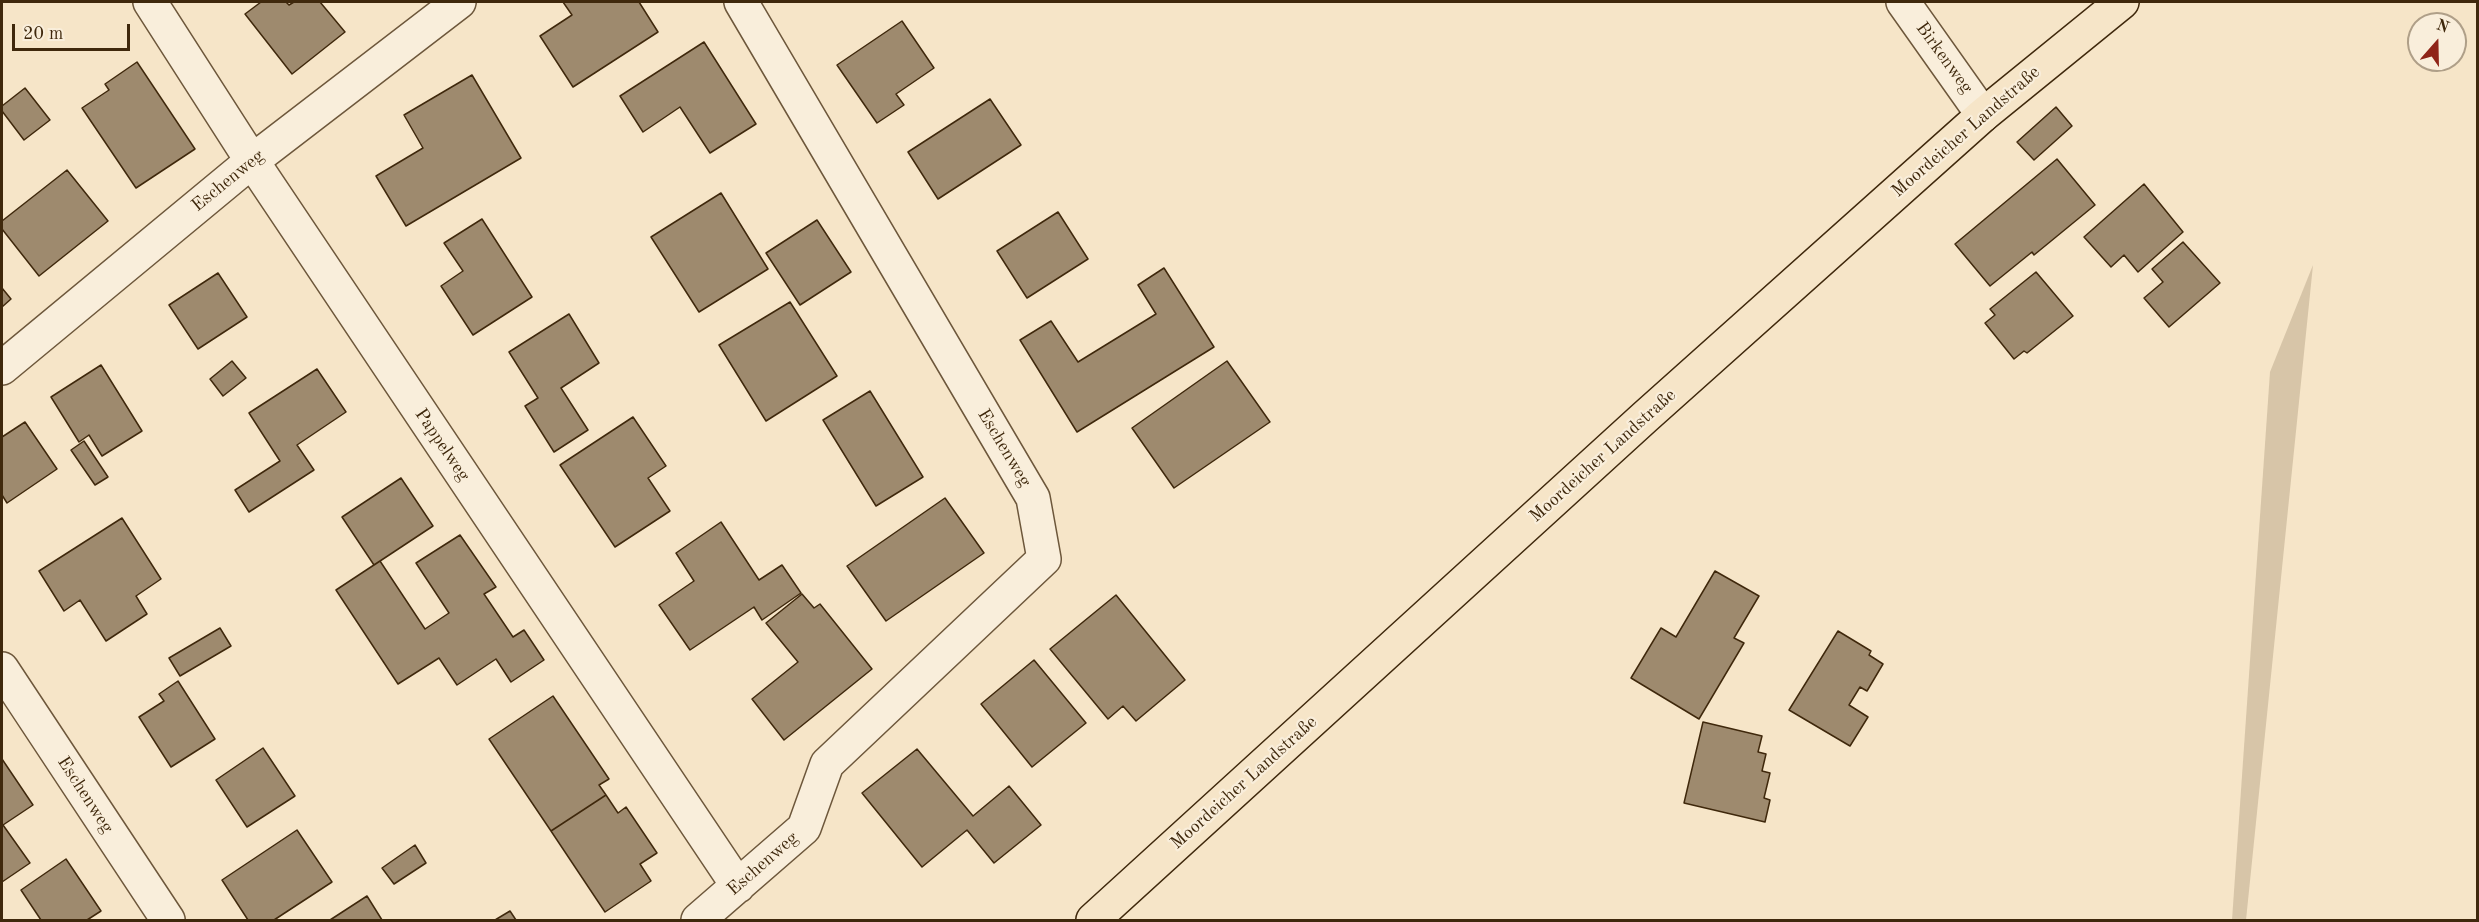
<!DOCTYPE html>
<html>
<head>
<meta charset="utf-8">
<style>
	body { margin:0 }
	#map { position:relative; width:2479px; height:922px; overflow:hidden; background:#f6e5c8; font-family:"Old Standard TT",serif }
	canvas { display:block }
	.frame { position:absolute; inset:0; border:3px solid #3f280c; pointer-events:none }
	.north { position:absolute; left:2407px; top:12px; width:60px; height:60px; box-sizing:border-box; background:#f9eedb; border:2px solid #af9f88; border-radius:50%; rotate:20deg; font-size:16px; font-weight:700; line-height:24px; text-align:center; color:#3f280c }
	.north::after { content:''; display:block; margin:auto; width:21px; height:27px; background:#8f2418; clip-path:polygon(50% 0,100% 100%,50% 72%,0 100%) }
	.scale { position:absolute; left:12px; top:24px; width:118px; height:27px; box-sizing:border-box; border:3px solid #3f280c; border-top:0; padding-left:8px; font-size:18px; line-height:21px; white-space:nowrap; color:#3f280c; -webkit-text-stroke:4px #f9eedb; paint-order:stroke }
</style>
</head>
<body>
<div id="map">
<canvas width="2479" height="922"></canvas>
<div class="frame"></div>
<div class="north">N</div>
<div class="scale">20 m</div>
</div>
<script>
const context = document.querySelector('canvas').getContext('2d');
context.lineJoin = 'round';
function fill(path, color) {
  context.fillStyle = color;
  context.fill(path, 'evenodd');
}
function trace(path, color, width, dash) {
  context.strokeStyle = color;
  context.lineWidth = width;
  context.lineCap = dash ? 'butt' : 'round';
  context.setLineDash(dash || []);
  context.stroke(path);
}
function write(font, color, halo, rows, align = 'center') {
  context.font = font + ' "Old Standard TT",serif';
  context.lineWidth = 4.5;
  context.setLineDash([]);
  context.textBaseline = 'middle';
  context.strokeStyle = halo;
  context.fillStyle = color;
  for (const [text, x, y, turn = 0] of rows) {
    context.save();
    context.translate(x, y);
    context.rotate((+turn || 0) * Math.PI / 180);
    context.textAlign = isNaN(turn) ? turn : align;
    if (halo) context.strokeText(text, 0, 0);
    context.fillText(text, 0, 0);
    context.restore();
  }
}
fill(new Path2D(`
	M2313,265l-67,655h-14l38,-548z`), '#d7c5a8');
const building = new Path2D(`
	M261,2h25l3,3 5,-3h26l25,30 -53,42 -47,-60z
	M563,2h76l19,30 -85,55 -33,-51 32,-21z
	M902,21l32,47 -38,26 8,11 -27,18 -40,-58z
	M704,42l52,82 -46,29 -30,-46 -37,25 -23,-36z
	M137,62l58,87 -59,39 -54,-80 27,-18 -4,-6z
	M472,75l49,83 -115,68 -30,-50 47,-28 -19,-33z
	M25,88l25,32 -26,20 -22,-29v-5z
	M990,99l31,46 -83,54 -30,-47z
	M2056,107l16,19 -38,34 -17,-18z
	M2057,159l38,46 -61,50 -2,-3 -42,34 -35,-42z
	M67,170l41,51 -69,55 -37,-47v-8z
	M2144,184l39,48 -45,40 -14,-17 -13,12 -27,-30z
	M721,193l47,76 -69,43 -48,-75z
	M1058,212l30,47 -61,39 -30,-47z
	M482,219l50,78 -59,38 -32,-49 22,-15 -19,-28z
	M817,220l34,52 -51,33 -34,-52z
	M2183,242l37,41 -51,44 -25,-29 19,-16 -11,-13z
	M1164,268l50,79 -137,85 -57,-92 31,-19 27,41 78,-48 -18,-29z
	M2036,272l37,44 -46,37 -3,-2 -10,8 -29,-36 10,-8 -5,-6z
	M218,273l29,44 -49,32 -29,-44z
	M2,288l9,11 -9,8z
	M790,302l47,74 -71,45 -47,-76z
	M569,314l30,49 -38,25 27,42 -34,22 -29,-46 13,-8 -29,-46z
	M232,361l14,17 -23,18 -13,-17z
	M1227,361l43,61 -96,66 -42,-60z
	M101,365l41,66 -40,25 -13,-21 -10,7 -28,-45z
	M317,369l29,43 -49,33 17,25 -65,42 -14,-22 45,-29 -31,-48z
	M870,391l53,86 -47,29 -53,-86z
	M633,417l33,49 -18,12 22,33 -55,36 -55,-82z
	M25,422l32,47 -50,34 -5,-8v-58z
	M84,441l24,36 -13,8 -24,-35z
	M401,478l32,48 -59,39 -32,-48z
	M945,498l39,55 -98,68 -39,-55z
	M122,518l39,61 -25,17 11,18 -41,27 -26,-41 -16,11 -25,-40z
	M721,522l38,58 23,-15 19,28 -39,27 -8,-13 -64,43 -31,-45 35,-24 -18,-28z
	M460,535l36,52 -12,7 29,43 11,-7 20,30 -33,22 -15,-23 -39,26 -18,-27 -41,26 -62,-94 44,-29 45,68 24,-16 -33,-50z
	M1715,571l44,25 -25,42 10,5 -45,76 -68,-41 30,-50 15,9z
	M802,594l12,14 6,-4 52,65 -88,71 -32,-41 46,-37 -32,-39z
	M1116,595l69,85 -49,41 -13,-15 -15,13 -58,-70z
	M220,628l11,18 -51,30 -11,-18z
	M1838,631l33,20 -2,4 14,9 -16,27 -7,-4 -11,18 19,12 -18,29 -61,-36z
	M1034,660l52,63 -54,44 -51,-63z
	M178,681l37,58 -44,28 -32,-50 25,-16 -5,-7z
	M553,696l56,83 -10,6 7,10 -55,36 -62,-92z
	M1703,722l59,14 -4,16 8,2 -4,17 8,2 -6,25 6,2 -5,22 -81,-19z
	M263,748l32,48 -48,31 -31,-47z
	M917,749l56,67 36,-30 32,39 -47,38 -27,-33 -45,37 -60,-74z
	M2,759l31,46 -30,20 27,38 -28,19z
	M606,795l12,18 8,-6 31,46 -17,11 11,17 -46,31 -54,-81z
	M297,830l35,52 -58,38h-26l-26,-40z
	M415,845l11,18 -32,21 -12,-16z
	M66,859l35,52 -14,9h-46l-20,-30z
	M367,896l15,24h-52z
	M510,911l6,9h-21z`);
fill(building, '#9e8a6e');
trace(building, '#3f280c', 1.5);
const minor = new Path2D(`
	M150,2l102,159 486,725
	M1903,2l80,113
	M2,368l250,-207 207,-159
	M2,669l166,251
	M698,920l106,-92 23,-64 217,-205 -11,-61 -292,-496`);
const major = new Path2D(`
	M1093,920l552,-503 338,-302 139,-113`);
trace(minor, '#6d573b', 36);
trace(major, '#3f280c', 36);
trace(minor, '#f9eedb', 33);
trace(major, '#f6e5c8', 33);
write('18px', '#3f280c', '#f9eedb', [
	["Birkenweg",1944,58,54],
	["Moordeicher Landstraße",1966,132,-41],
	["Eschenweg",228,181,-39],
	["Pappelweg",442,445,56],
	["Eschenweg",1004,448,59],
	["Moordeicher Landstraße",1603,456,-42],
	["Moordeicher Landstraße",1244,783,-42],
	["Eschenweg",85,795,57],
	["Eschenweg",763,864,-41]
]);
</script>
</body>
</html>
